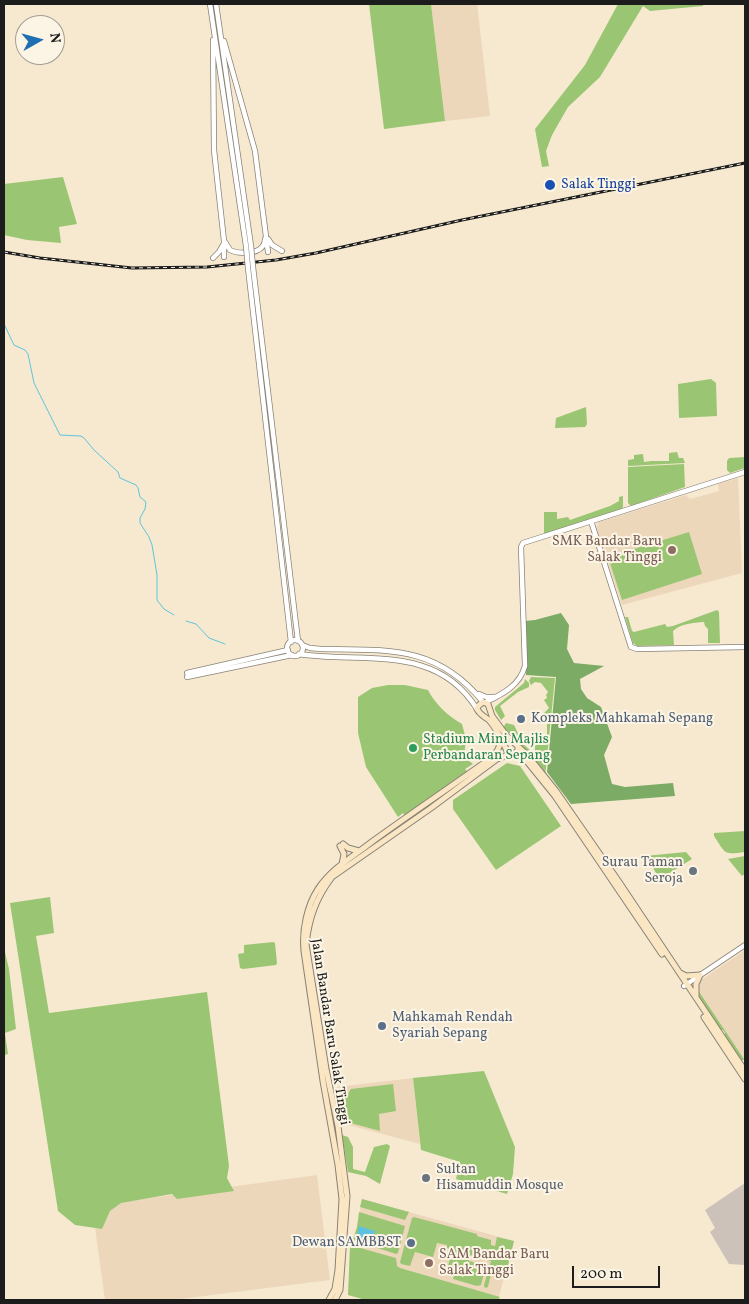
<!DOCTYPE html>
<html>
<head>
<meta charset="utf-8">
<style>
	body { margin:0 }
	#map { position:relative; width:749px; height:1304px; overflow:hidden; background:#f6e9d0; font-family:Vollkorn,serif }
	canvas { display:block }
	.frame { position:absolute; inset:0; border:5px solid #1c1c1c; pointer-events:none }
	.north { position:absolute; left:15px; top:15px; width:50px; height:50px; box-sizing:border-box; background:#fcf5e5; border:1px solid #a29e95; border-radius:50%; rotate:83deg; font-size:14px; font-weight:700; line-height:20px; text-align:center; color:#1c1c1c }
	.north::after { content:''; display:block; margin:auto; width:18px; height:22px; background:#1f6fb2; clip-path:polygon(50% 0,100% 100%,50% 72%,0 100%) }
	.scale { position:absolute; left:572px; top:1266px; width:88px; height:22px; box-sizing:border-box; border:2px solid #1c1c1c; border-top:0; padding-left:6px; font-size:15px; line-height:18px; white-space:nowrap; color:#1c1c1c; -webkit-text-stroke:4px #fcf5e5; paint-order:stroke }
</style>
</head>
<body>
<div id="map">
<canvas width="749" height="1304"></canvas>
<div class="frame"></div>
<div class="north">N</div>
<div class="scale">200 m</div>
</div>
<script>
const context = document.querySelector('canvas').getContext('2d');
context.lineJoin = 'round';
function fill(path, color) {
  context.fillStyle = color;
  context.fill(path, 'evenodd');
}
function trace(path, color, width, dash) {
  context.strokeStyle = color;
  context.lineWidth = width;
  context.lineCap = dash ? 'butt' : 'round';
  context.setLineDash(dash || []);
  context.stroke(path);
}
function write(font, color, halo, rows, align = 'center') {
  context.font = font + ' Vollkorn,serif';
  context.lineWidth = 4;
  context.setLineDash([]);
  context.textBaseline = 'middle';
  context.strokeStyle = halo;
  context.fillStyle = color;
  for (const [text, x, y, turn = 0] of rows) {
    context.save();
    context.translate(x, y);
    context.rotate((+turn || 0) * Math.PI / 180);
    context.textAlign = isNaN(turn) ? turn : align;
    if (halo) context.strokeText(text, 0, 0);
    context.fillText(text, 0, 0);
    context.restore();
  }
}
fill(new Path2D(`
	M431,4h46l13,112 -45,5z
	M738,478l4,95 -120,32 -26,-77 3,-6 87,-27 4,4 29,-8 -1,-7z
	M745,950v111l-47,-71 3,-10z
	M413,1078l7,66 -79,-21 -4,-36z
	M317,1175l13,105 -157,20h-68l-13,-94z
	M362,1199l152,42 -16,59h-132l-18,-5 2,-48 7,-20z`), '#edd7bb');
fill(new Path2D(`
	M745,1183v82l-16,-1 -19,-32 5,-4 -10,-18z`), '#ccc2b9');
fill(new Path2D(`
	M369,4h62l14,117 -61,8z
	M618,4h85v2l-53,5 -7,-5 -43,71 -32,30 -16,28 -6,16 3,15 -7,1 -7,-38 50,-64z
	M63,177l14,47 -18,3 2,16 -34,-3 -23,-5v-51z
	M711,379l5,4 1,33 -38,2 -1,-34z
	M586,407l1,17 -2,3 -30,1 1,-10z
	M677,452l2,6h4l2,5 -57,3v-6l6,-1v-4l9,-1 1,8 7,-1h18v-8z
	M745,457v11l-15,5 -3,-3v-9l2,-3z
	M684,464l1,23 -54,19 -3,-3v-36z
	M623,496v11l-2,3 -77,25v-23h13v7l11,-2 2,3 40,-14 9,-5v-4z
	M689,532l13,42 -80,26 -14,-43z
	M717,610l2,2 1,31h-12v-14l-3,-3 -1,-4c-11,1 -22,1 -31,9l1,14 -37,1 -4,-3 -8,-26h3l4,14 2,1 31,-8 2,3 6,-1z
	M531,677l24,1 -10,99 -12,-18v-5l2,-3v-5l12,-12v-14l-4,-6 6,-6 -5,-8 3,-2 -1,-3 2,-3 -7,-9 -6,-1 -4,3 -2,-4z
	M525,679l4,4v4l-11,5 -18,14 5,10 -4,4 -6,-10v-3l29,-24z
	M388,685h17l23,5c7,14 20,26 34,34l4,15 -2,18 9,7 -8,5 3,3 -63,44 -2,-3 -5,4 -32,-50 -8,-34v-36l14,-9z
	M506,723l8,2 9,19 7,6 -3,1 -24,-23z
	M507,763l13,3 41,60 -65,44 -43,-61v-9z
	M745,831v21c-22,3 -19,2 -31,-16v-3z
	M686,852l6,7 -32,20 -15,-23z
	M745,856v18l-3,2 -14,-17z
	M50,897l4,36 -18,3 13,77 158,-21 22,174 -2,12 7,13 -57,8 -5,-5 -51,9 -11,8 -8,18 -27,-4 -17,-14 -48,-308z
	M273,942l2,1 2,20 -1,2 -33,4 -3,-1 -2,-14 6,-1v-8z
	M4,948l5,21 7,60 -11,4 3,21 -4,1z
	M696,987l48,72v1h-5l-16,-23 2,-4 -2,-3h-4l-22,-35z
	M484,1071l31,76 -2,27 -6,20 -51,-15 4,-17 -39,-12 -8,-72z
	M393,1084l3,27 -17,3 1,17 -33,-9 -3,-22 7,-11z
	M342,1135l6,2 5,10v22l12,3 9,-25 13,-3 3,2 -10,38 -14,-8 -18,-4z
	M362,1199l47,13 -4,8 -45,-13z
	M359,1212l46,14 -7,27 -2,1 -43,-14 4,-13z
	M414,1217l63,17v2l14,4v5l4,1 2,-9 17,4 -9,37 -14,-4 -3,13 -3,1 -1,-3 7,-24 -21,-6 -1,6 17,5 -5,19 -4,1 -24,-7 3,-11 -8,-2 4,-16 -5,-2v-3l-10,-2 -4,14 -18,-5 -5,14 -9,-2 -1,-2 12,-44z
	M353,1246l43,12 1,8 3,2 100,29 -2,3h-132l-18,-5 2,-48z`), '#9ac673');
fill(new Path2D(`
	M561,613l8,12 -2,24 7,14 30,3 -24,13 1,10 6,9 14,9 11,30 -8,18 8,29 13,3 48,-4 2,13 -104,8 -24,-32 9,-95 -30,-2 -1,-54 10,-1z`), '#7bab65');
fill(new Path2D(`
	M359,1226l16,5 -3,11 -16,-4z`), '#5fc2dd');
trace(new Path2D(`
	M4,324l10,21 11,5 3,4 6,29 26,52 21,1 3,2 10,12 24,22 2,6 16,7 2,3 2,9 6,5 -1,7 -5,9v5l9,14 3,8 5,30v25l7,9 10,6
	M186,621l10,3 13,14 16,6`), '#5fc2dd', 1);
const tertiary = new Path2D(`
	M210,4l36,242
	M216,4l35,242
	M213,40l1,110 10,91v16
	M224,41l31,110 13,101
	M268,239l4,6 10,6
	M225,242l5,8c7,4 27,4 32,-3 2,-2 3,-6 3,-8
	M213,258l6,-6 4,-7
	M253,267l45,374
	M248,268l43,374
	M591,521l40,126 6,2 108,-2
	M287 648a8 8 0 1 1 16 0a8 8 0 1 1-16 0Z
	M302,645l8,3 11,1c67,1 116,-4 162,53
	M299,654c66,10 137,-11 178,55
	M187,673l101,-23
	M187,677l105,-22
	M479,694l7,3h9
	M486,702c17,-8 34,-17 39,-36l-4,-119 2,-4 222,-71
	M684,986l61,-41`);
const secondary = new Path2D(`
	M518,746v4l-2,3h-8c-6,-12 -10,-23 -19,-33 -5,-4 -9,-5 -12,-11l1,-3 5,-4 5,2 4,12 14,19 22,21 28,35 63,91 126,189
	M514,754l11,5 30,37 107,158
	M343,844l5,4 11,3
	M340,846l4,8 -2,10
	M680,973l6,3 14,-1
	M696,996v-12l4,-9
	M704,1017l41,62
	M329,1300l6,-11 3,-19 4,-71 -4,-34 -15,-84 -19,-130c-2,-21 3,-45 14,-62 14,-21 36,-33 55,-48 40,-29 82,-57 122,-86l4,-8 2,-10
	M335,1300l5,-10 7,-94 -9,-70 -12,-57 -20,-125c3,-26 10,-46 26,-67l99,-69 66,-49 13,-5`);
trace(tertiary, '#898276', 6);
trace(secondary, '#898276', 7);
trace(tertiary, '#fff', 4.5);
trace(secondary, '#fbe6c4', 5);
const rail = new Path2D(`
	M4,252l36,6 92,10 75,-1 69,-7 40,-7 146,-33 283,-57`);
trace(rail, '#1c1c1c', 3);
trace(rail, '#fcf5e5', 1, [4]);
const tertiaryBridge = new Path2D(`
	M246,246l2,22
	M251,246l2,21`);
trace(tertiaryBridge, '#898276', 6, []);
trace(tertiaryBridge, '#fff', 4.5);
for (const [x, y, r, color] of [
	[550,185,6,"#1a4fb4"],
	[672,550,5,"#8d6e63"],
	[521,719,5,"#5c6f8a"],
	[413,748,5,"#2e9e5b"],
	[693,871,5,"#6b7280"],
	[382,1026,5,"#5c6f8a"],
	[426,1178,5,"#6b7280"],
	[411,1243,5,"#5c6f8a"],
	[429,1263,5,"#8d6e63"]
]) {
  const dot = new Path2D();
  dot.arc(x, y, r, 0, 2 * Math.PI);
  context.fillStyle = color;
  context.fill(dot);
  trace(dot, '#fcf5e5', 2);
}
write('14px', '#164399', '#fcf5e5', [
	["Salak Tinggi",561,185]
], 'left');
write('14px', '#785e54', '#fcf5e5', [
	["SMK Bandar Baru",662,542],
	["Salak Tinggi",662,558],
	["SAM Bandar Baru",439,1255,"left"],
	["Salak Tinggi",439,1271,"left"]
], 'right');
write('14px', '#4e5e75', '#fcf5e5', [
	["Kompleks Mahkamah Sepang",531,719],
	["Mahkamah Rendah",392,1018],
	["Syariah Sepang",392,1034],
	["Dewan SAMBBST",401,1243,"right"]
], 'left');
write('14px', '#27864d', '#fcf5e5', [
	["Stadium Mini Majlis",423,740],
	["Perbandaran Sepang",423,756]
], 'left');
write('14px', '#5b616d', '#fcf5e5', [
	["Surau Taman",683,863],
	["Seroja",683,879],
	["Sultan",436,1170,"left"],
	["Hisamuddin Mosque",436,1186,"left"]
], 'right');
write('14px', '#1c1c1c', '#fcf5e5', [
	["Jalan Bandar Baru Salak Tinggi",329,1032,81]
]);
</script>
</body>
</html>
